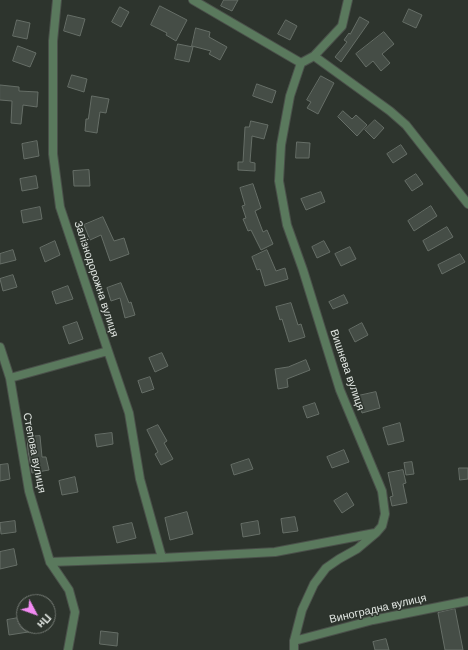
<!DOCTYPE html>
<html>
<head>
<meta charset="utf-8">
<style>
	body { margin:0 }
	#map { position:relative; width:468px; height:650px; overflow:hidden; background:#2d342d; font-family:Helvetica,sans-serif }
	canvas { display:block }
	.north { position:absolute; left:16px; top:594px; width:40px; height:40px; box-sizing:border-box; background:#2d342d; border:1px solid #757b75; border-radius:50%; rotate:131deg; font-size:11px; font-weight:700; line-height:16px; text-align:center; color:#e1e6e2 }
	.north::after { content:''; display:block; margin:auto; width:14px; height:18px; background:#f28af2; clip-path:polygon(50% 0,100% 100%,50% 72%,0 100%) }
</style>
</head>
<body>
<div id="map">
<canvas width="468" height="650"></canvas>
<div class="north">Пн</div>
</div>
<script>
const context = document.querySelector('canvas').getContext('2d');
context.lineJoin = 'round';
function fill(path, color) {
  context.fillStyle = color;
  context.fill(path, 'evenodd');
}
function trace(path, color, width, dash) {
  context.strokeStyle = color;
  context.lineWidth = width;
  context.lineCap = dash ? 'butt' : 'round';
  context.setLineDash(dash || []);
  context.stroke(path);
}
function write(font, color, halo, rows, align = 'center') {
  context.font = font + ' Helvetica,sans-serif';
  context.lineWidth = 3;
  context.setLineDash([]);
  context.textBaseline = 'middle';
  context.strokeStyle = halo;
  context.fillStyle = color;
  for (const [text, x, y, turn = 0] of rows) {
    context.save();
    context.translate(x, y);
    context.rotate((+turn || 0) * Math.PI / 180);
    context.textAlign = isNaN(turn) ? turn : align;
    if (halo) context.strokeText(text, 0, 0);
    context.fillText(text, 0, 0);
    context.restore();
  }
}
const building = new Path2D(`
	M224,0h14l-6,11 -11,-5z
	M160,6l27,14 -11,21 -10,-6 1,-2 -16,-8z
	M120,7l9,5 -8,15 -9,-5z
	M409,9l13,6 -6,13 -13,-6z
	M68,15l17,4 -5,17 -16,-5z
	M360,17l9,5 -28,40 -6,-5 12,-15 -3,-2 5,-7 1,1z
	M17,20l13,3 -3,16 -14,-3z
	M286,20l11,6 -7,14 -12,-6z
	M196,28l14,4 -1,5 18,10 -7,13 -11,-6 2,-3 -19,-5z
	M384,32l10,12 -12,10 8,9 -9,8 -8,-10 -7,6 -10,-13z
	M178,44l15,3 -4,15 -14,-3z
	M18,46l18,7 -6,14 -17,-6z
	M72,75l15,4 -3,13 -16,-5z
	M321,76l13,7 -16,31 -11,-6 4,-6 -4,-2z
	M257,84l19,7 -4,12 -19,-7z
	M0,85l19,2v4l19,1 -1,15 -14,-2 -2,19 -10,-1 1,-22 -12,-1z
	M92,96l17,3 -3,14 -6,-1 -3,21 -12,-2 1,-12h2z
	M343,111l9,8 4,-4 11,10 -10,11 -19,-19z
	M375,120l9,8 -10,11 -9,-9z
	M251,121l17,4 -4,14 -12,-3 -2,26 5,1v8l-17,-1v-8h5l2,-35h4z
	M37,141l2,15 -15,3 -2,-15z
	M297,142l13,1 -1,15h-13z
	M401,145l6,9 -14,9 -6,-9z
	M89,170l1,16h-16l-1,-15z
	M416,174l7,10 -11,7 -7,-10z
	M36,176l2,12 -16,3 -2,-12z
	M253,184l8,24 -6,3 8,21 4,-2 6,14 -12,6 -10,-20 -3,1 -5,-12 3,-1 -4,-12 3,-1 -5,-17z
	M321,192l4,10 -19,8 -5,-11z
	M431,206l6,10 -23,15 -6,-10z
	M40,207l2,12 -19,4 -2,-12z
	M103,217l11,24 10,-3 5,16 -19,7 -9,-26 -11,5 -6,-15z
	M447,227l6,10 -25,14 -5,-10z
	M55,241l5,14 -15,7 -5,-14z
	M324,241l6,11 -13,6 -5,-11z
	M350,247l6,12 -15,7 -6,-12z
	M13,250l3,10 -16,4v-10z
	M267,250l9,21 9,-3 3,11 -23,7 -5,-17 -3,1 -5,-13z
	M460,254l5,8 -23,12 -4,-9z
	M13,275l4,12 -14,4 -3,-12z
	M121,283l8,20 2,-1 4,13 -10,3 -5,-20 -9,3 -4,-13z
	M68,286l5,13 -17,5 -4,-12z
	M344,295l4,8 -15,6 -4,-7z
	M291,303l7,22 3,-1 4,13 -16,5 -7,-23 -2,1 -4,-13z
	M77,322l6,17 -14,5 -6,-17z
	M362,323l6,12 -13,7 -6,-12z
	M162,353l6,13 -13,6 -6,-14z
	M306,360l4,10 -23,9 1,8 -10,2 -3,-20 13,-2z
	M150,377l4,12 -12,4 -4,-12z
	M376,392l4,16 -18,5 -4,-17z
	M315,403l4,11 -12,4 -4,-11z
	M400,423l4,18 -16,4 -5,-17z
	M158,425l9,16 -3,2 9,16 -12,6 -6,-11 3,-2 -11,-22z
	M112,433l1,11 -16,3 -2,-12z
	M40,436l2,21h4l3,13 -17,3 -4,-22 -1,-14z
	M344,450l5,12 -17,6 -5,-11z
	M249,459l4,10 -19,6 -3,-10z
	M412,462l2,12 -8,1 -2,-12z
	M8,464l2,15 -10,2v-16z
	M459,468h9v11l-8,1z
	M403,470l3,13 -3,1 4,19 -15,3 -2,-9 3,-1 -5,-23z
	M75,477l3,15 -16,3 -3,-14z
	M347,493l7,12 -12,8 -8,-12z
	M187,512l6,22 -23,6 -5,-22z
	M295,517l3,14 -15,2 -2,-14z
	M15,521l1,11 -15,2 -1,-11z
	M258,521l2,13 -17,3 -2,-13z
	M132,523l4,15 -19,5 -4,-16z
	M14,549l3,16 -17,4v-17z
	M455,609l8,41h-18l-7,-37z
	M24,617v9h16l1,4 -32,5 -2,-15z
	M101,631l17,2 -1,13 -17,-2z
	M386,639l3,11h-14l-2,-8z`);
fill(building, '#454d46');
trace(building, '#666e67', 1);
const minor = new Path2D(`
	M57,0l-4,41v113l7,53 48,144 21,62 11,66 22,79
	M193,0l108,63
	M314,56l76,55 16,14 62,79
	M0,347l10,31 19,113 21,71 19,28 6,22 -7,38
	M10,378l98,-27
	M50,562l112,-4 113,-6 100,-19
	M294,641l79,-21 95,-19
	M294,650v-9l8,-31 12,-26 12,-16 13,-9 18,-10 19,-16 6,-7 3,-12 -3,-23 -42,-101 -37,-120 -16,-45 -8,-44 2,-36 9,-49 11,-33 13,-7 28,-30 6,-26`);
trace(minor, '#4a504a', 10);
trace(minor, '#5a795d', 8);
write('11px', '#e1e6e2', '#2d342d', [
	["Залізнодорожна вулиця",96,279,72],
	["Вишнева вулиця",347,370,71],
	["Степова вулиця",34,453,79],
	["Виноградна вулиця",378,609,-13]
]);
</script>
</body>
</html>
